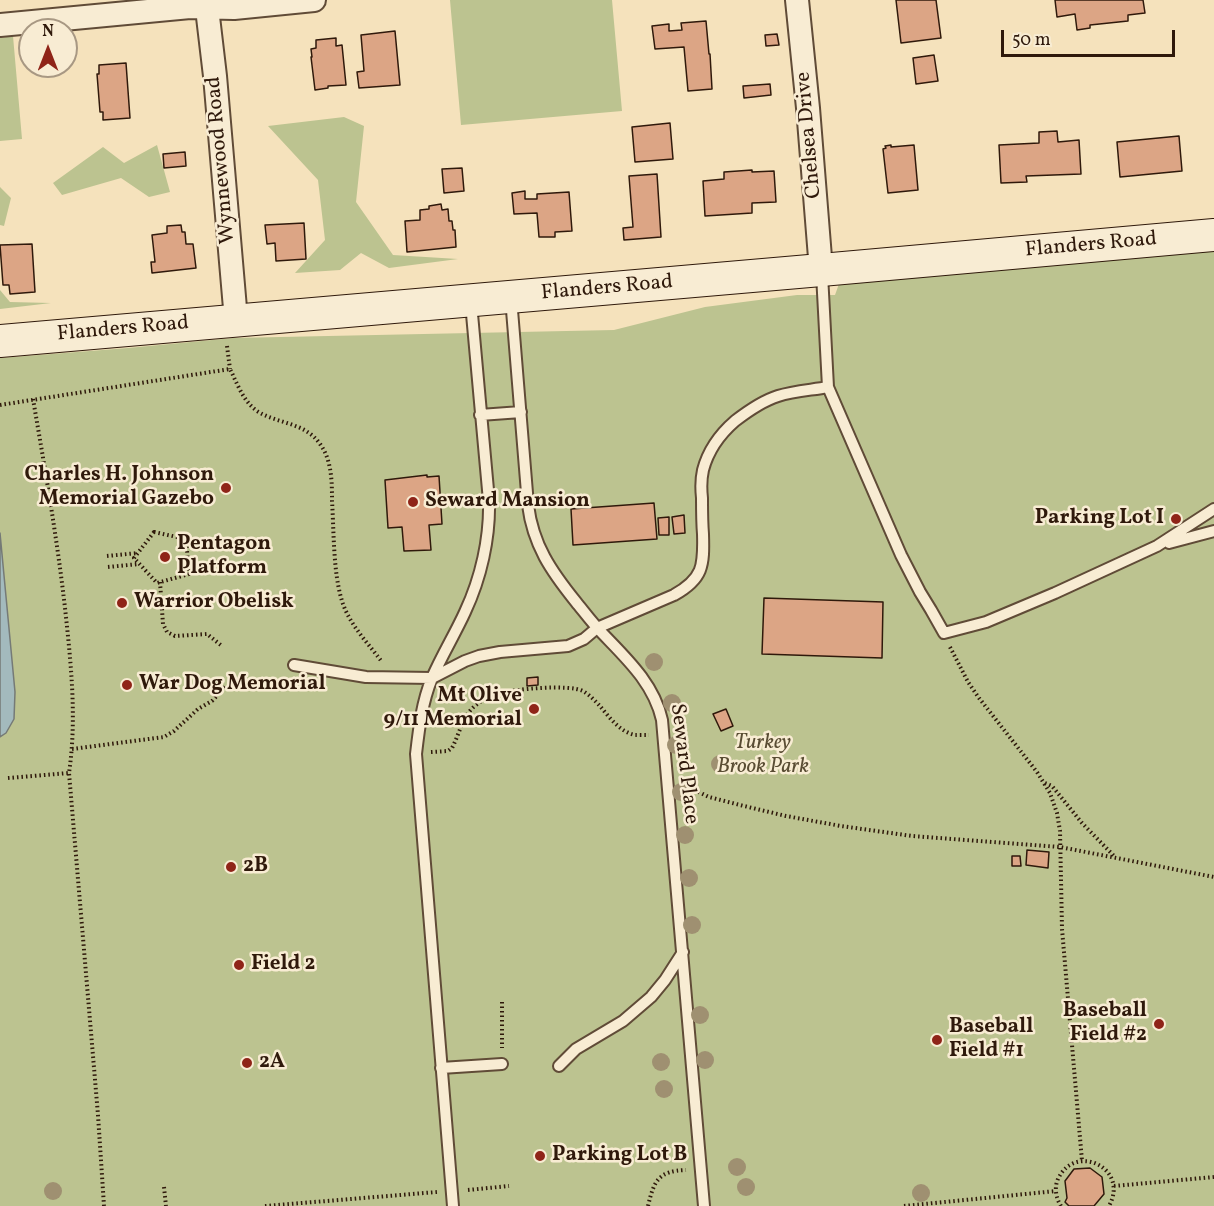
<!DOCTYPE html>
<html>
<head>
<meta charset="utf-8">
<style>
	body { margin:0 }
	#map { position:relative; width:1214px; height:1206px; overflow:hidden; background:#f5e2bc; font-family:Vollkorn,serif }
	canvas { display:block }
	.north { position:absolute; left:18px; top:18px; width:60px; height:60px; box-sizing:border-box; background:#f8ecd3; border:2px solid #a89883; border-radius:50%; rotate:0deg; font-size:16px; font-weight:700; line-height:24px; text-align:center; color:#2f190b }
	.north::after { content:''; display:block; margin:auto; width:21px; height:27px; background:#8f2418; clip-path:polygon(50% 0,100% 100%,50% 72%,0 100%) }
	.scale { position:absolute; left:1001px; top:30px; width:174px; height:27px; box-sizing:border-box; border:3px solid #2f190b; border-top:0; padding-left:8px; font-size:18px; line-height:21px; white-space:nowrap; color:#2f190b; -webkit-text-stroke:4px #f8ecd3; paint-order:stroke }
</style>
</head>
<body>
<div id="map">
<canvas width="1214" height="1206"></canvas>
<div class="north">N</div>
<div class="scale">50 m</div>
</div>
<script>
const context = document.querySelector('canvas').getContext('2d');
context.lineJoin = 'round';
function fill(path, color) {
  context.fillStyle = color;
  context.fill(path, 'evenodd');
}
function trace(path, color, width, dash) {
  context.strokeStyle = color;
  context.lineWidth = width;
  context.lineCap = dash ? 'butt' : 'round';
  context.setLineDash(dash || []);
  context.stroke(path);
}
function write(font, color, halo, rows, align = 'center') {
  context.font = font + ' Vollkorn,serif';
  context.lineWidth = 5;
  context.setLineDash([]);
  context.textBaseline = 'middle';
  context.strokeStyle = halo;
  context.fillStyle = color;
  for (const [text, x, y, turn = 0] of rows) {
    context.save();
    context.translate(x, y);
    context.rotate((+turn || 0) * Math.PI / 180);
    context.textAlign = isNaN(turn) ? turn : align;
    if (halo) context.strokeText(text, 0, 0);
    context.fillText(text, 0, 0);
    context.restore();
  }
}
fill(new Path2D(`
	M450,0h162l10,111 -161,14z
	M13,36l9,103 -22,2v-103z
	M344,117l20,9 -8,76 37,53 65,4 -69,9 -28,-15 -21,17 -45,3 30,-33 -7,-60 -50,-54z
	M157,145l13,47 -21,5 -28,-19 -59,17 -9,-12 50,-36 21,16z
	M0,187l11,11 -7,28 -4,-1z
	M1214,247v959h-1214v-848l128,-10 105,-10 381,-8 91,-23 92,-12h38l5,-14z
	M0,290l10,12 41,1 -51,6z`), '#bcc390');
const water = new Path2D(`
	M0,533l15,159 -1,27 -8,14 -6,4z`);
fill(water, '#a3babd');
trace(water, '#757a76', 1.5);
const building = new Path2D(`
	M896,0h40l5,38 -40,5z
	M1055,0h88l2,13 -17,2v6l-38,4v3l-13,2 -2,-16 -18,3z
	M706,21l3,33h1l2,35 -24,2 -4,-44 -29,2 -3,-23 17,-2v7l13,-1 -1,-7z
	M395,31l5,54 -41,3 -2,-16 7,-1 -3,-36z
	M777,34l2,11 -13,1 -1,-11z
	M336,38v8l6,-1 4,40 -18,1v2l-13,2 -4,-33h1l-1,-8 5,-1v-8z
	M934,55l4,26 -22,3 -3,-26z
	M126,63l4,55 -27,2v-8h-3l-3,-38h2v-9z
	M770,84l1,11 -27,3 -1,-12z
	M670,123l3,36 -38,3 -3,-35z
	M1057,131l1,11 21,-2 2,34 -55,2 1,6 -26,1 -2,-38 40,-2v-11z
	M1179,136l3,35 -62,6 -3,-35z
	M891,145v2l23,-2 4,45 -30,3 -5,-44 3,-1 -1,-2z
	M185,152l1,14 -22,2 -1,-14z
	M462,168l2,23 -20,2 -2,-24z
	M752,170v2l22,-1 2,31 -24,1v10l-47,3 -2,-35 21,-2v-7z
	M657,174l4,63 -37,3 -1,-12 10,-1 -4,-51z
	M525,191v8h12v-5l32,-2 3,39 -17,1v5h-16l-2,-24 -23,1 -2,-21z
	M441,204l1,6 6,-1 1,12h3l1,9h2l1,17 -49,5 -2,-31 15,-1v-10l9,-1v-3z
	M304,223l2,36 -30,2 -1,-18 -8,1 -2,-19z
	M181,225l1,7h3l1,12h7l3,24 -44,5 -1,-11h4l-3,-27 15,-2v-7z
	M32,244l3,48 -25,2 -1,-9h-6l-3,-40z
	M427,475v2l12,-1 3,48 -13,1 2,25 -27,1 -2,-24 -14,1 -3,-48z
	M220.5 488a5.5 5.5 0 1 1 11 0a5.5 5.5 0 1 1-11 0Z
	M654,503l3,36 -84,6 -2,-36z
	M684,515l1,18 -11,1 -2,-17z
	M669,517v18h-10l-1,-17z
	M764,598l119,4 -1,56 -120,-4z
	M538,677v8l-11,1v-8z
	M726,709l7,17 -12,5 -8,-17z
	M1027,850l22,2 -1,16 -22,-3z
	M1012,856h8l1,10h-9z
	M1090,1168l12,9 2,17 -10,12h-25l-4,-4 2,-4 -2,-17 9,-12z`);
fill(building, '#dca585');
trace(building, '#2f190b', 1.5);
const service = new Path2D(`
	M822,274l6,113 73,168 19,37 11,18 13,23 42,-11 69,-29 102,-47 57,-37
	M511,298l17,207c5,40 23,66 48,97 9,11 17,22 27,32 24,25 51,50 59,86l42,486
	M480,415l41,-3
	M1169,543l45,-12
	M294,665l72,12 66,1 33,-17 14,-5 21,-4 68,-6 16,-7 13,-11 77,-33c29,-16 30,-29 29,-61 -1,-12 -1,-24 -1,-36 -1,-9 -1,-19 1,-28 5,-19 17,-36 32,-49 13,-10 27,-20 43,-25 16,-5 34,-6 50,-9
	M559,1066l17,-17 47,-28 28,-24 14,-17 18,-28
	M441,1068l61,-4
	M453,1206l-37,-452c3,-26 6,-52 16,-76 10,-23 23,-44 33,-66 16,-34 25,-74 24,-111l-18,-198`);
const minor = new Path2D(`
	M206,0l9,76 21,244
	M797,0l11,108 13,162
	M0,25l190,-18 44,1 80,-8`);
const secondary = new Path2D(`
	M0,341l821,-71 393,-35`);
trace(service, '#604b37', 14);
trace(minor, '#604b37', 26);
trace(secondary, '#2f190b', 34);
trace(new Path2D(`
	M227,346l3,23
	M33,399c12,70 24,139 32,209 6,55 12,111 4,165l29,342 6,91
	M0,405l230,-36c7,14 13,32 27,42 20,13 48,11 63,33 12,16 12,39 12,57 2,31 1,71 10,100 7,23 26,42 40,61
	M154,532l32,7 3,35 -32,9 -23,-25z
	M107,556l31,-3
	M108,567l31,-3
	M160,582l3,42 4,8 8,4 32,-2 15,12
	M950,647l18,35 11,16 58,74 13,21 7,20 3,18 2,98 20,232
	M72,749l92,-12 10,-6 24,-22 14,-8 15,-16
	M431,752l17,-1 4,-3c8,-15 10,-32 24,-43 7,-6 16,-10 25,-12 15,-4 68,-9 82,-2 7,4 12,10 17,15 9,11 20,26 35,29 4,0 9,0 14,0
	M8,778l61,-5
	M1045,783l7,3 30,37 33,34
	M686,786l23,11 35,9 42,10 55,10 71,10 148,11 154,30
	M502,1002v46
	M1114,1186l100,-9
	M164,1187l2,19
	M468,1190l41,-4
	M265,1206l172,-14
	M648,1206c6,-25 10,-35 38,-36
	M904,1206l152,-15
	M1061,1206c-5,-8 -7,-18 -3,-27 17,-37 72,-11 51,27`), '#2f190b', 4, [1.5, 3]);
trace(service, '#f8ecd3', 10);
trace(minor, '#f8ecd3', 22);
trace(secondary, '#f8ecd3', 32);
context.fillStyle = '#9f9071';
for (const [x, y] of [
	[654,662],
	[672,703],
	[676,745],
	[720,764],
	[681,792],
	[685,835],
	[689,878],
	[692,925],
	[700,1015],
	[705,1060],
	[661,1062],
	[664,1089],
	[737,1167],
	[746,1187],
	[53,1191],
	[921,1193]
]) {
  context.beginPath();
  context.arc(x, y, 9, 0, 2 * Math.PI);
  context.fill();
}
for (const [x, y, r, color] of [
	[226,488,6,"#8f2418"],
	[413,502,6,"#8f2418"],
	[1176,519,6,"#8f2418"],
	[165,557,6,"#8f2418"],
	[122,603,6,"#8f2418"],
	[127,685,6,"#8f2418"],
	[534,709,6,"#8f2418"],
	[231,867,6,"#8f2418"],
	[239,965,6,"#8f2418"],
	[1159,1024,6,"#8f2418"],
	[937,1040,6,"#8f2418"],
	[247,1063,6,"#8f2418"],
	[540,1156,6,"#8f2418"]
]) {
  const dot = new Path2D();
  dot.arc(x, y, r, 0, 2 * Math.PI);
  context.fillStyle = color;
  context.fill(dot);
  trace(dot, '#f8ecd3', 2);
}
write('21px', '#2f190b', '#f8ecd3', [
	["Chelsea Drive",810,135,-95],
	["Wynnewood Road",222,160,-95],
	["Flanders Road",1091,246,-5],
	["Flanders Road",607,289,-5],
	["Flanders Road",123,330,-5],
	["Seward Place",683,764,83]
]);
write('bold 21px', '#2f190b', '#f8ecd3', [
	["Charles H. Johnson",214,476,"right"],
	["Memorial Gazebo",214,500,"right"],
	["Seward Mansion",425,502],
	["Parking Lot I",1164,519,"right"],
	["Pentagon",177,545],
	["Platform",177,569],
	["Warrior Obelisk",134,603],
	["War Dog Memorial",139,685],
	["Mt Olive",522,697,"right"],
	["9/11 Memorial",522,721,"right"],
	["2B",243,867],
	["Field 2",251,965],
	["Baseball",1147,1012,"right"],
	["Field #2",1147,1036,"right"],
	["Baseball",949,1028],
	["Field #1",949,1052],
	["2A",259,1063],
	["Parking Lot B",552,1156]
], 'left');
write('italic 21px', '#594c33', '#f8ecd3', [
	["Turkey",763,744],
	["Brook Park",763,768]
]);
</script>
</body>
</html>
